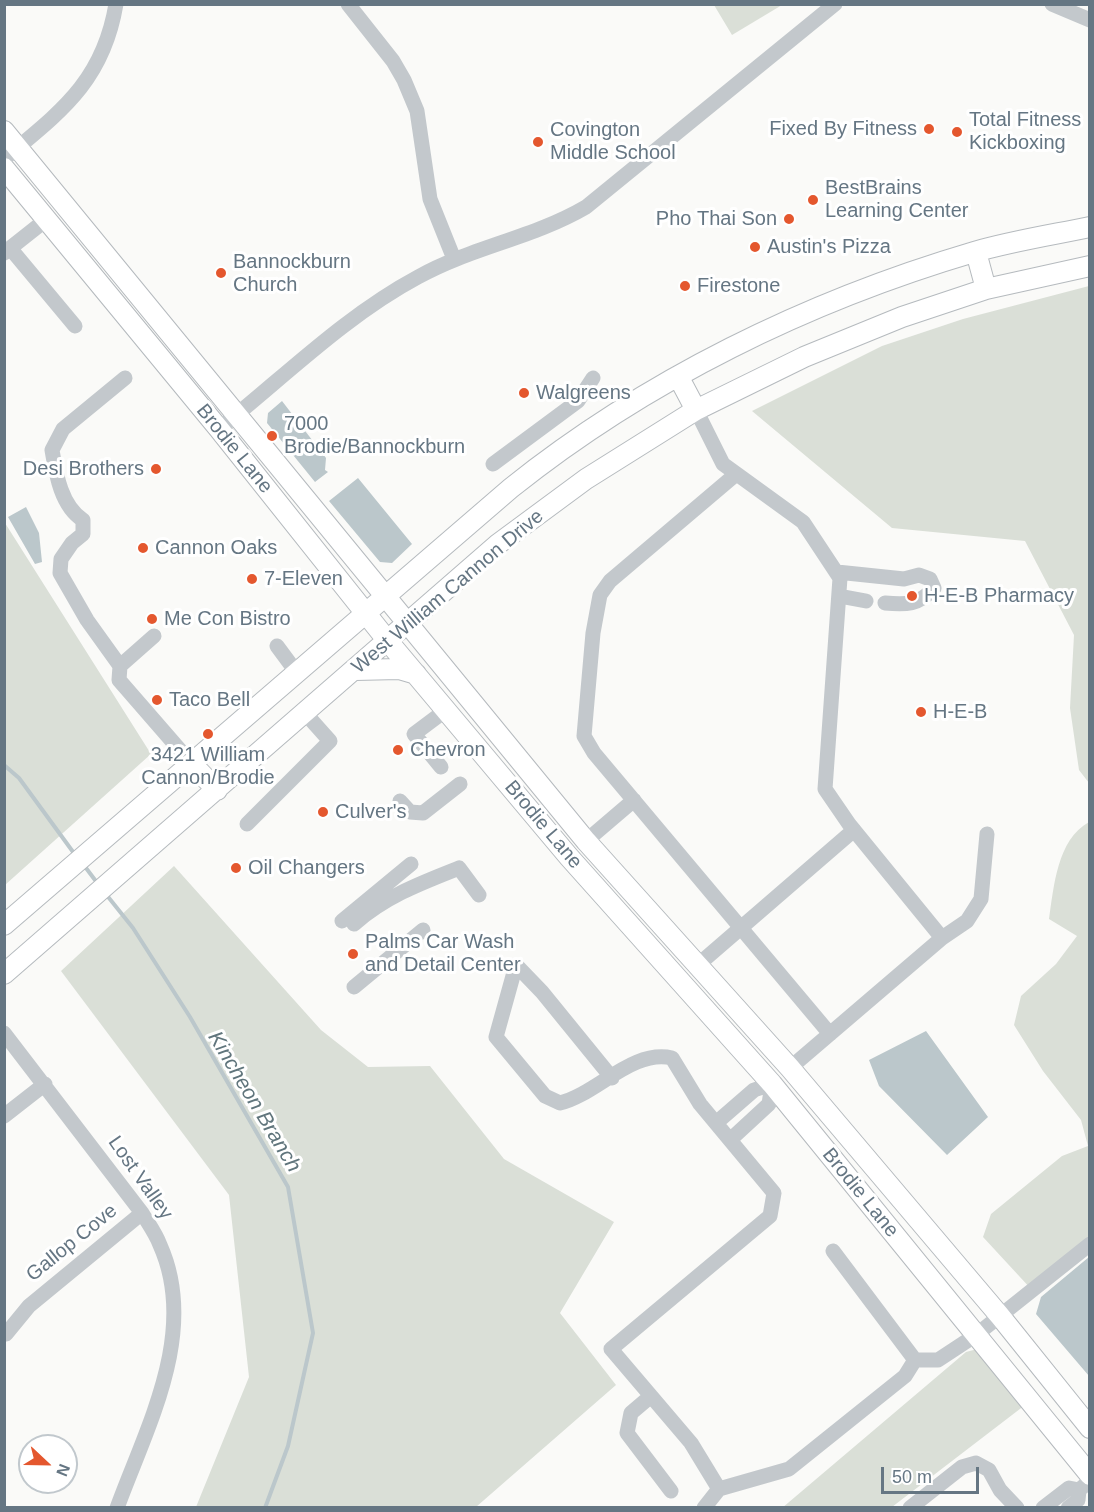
<!DOCTYPE html>
<html>
<head>
<meta charset="utf-8">
<style>
	body { margin:0 }
	#map { position:relative; width:1094px; height:1512px; overflow:hidden; background:#fafaf8; font-family:Helvetica,sans-serif }
	canvas { display:block }
	.frame { position:absolute; inset:0; border:6px solid #657683; pointer-events:none }
	.north { position:absolute; left:18px; top:1434px; width:60px; height:60px; box-sizing:border-box; background:#fff; border:2px solid #c1c8cd; border-radius:50%; rotate:112deg; font-size:16px; font-weight:700; line-height:24px; text-align:center; color:#657683 }
	.north::after { content:''; display:block; margin:auto; width:21px; height:27px; background:#e4572e; clip-path:polygon(50% 0,100% 100%,50% 72%,0 100%) }
	.scale { position:absolute; left:881px; top:1467px; width:98px; height:27px; box-sizing:border-box; border:3px solid #657683; border-top:0; padding-left:8px; font-size:18px; line-height:21px; white-space:nowrap; color:#657683; -webkit-text-stroke:4px #fff; paint-order:stroke }
</style>
</head>
<body>
<div id="map">
<canvas width="1094" height="1512"></canvas>
<div class="frame"></div>
<div class="north">N</div>
<div class="scale">50 m</div>
</div>
<script>
const context = document.querySelector('canvas').getContext('2d');
context.lineJoin = 'round';
function fill(path, color) {
  context.fillStyle = color;
  context.fill(path, 'evenodd');
}
function trace(path, color, width, dash) {
  context.strokeStyle = color;
  context.lineWidth = width;
  context.lineCap = dash ? 'butt' : 'round';
  context.setLineDash(dash || []);
  context.stroke(path);
}
function write(font, color, halo, rows, align = 'center') {
  context.font = font + ' Helvetica,sans-serif';
  context.lineWidth = 6;
  context.setLineDash([]);
  context.textBaseline = 'middle';
  context.strokeStyle = halo;
  context.fillStyle = color;
  for (const [text, x, y, turn = 0] of rows) {
    context.save();
    context.translate(x, y);
    context.rotate((+turn || 0) * Math.PI / 180);
    context.textAlign = isNaN(turn) ? turn : align;
    if (halo) context.strokeText(text, 0, 0);
    context.fillText(text, 0, 0);
    context.restore();
  }
}
fill(new Path2D(`
	M714,5h68l-50,30z
	M1089,286h1l-1,497 -10,-13 -9,-62 4,-73 -49,-94 -133,-13 -140,-117 130,-65 81,-27z
	M5,523l146,231 -146,131h-1z
	M1089,822v420l-57,48 -49,-53 8,-23 71,-58 26,-10 -7,-26 -38,-49 -29,-46 7,-29 35,-32 21,-28 -28,-17c5,-33 8,-79 40,-97z
	M174,866l147,164 47,37 62,-1 74,93 110,63 -54,91 56,72 -140,122h-280l53,-130 -20,-182 -168,-224z
	M985,1347l44,55 -137,105 -110,1 184,-156z`), '#dadfd7');
fill(new Path2D(`
	M282,401l44,57 -1,12 3,2 -13,10 -48,-59 1,-10z
	M358,478l54,66 -20,19 -12,-1 -51,-61z
	M26,507l13,26 3,29 -7,2 -27,-47z
	M926,1031l62,86 -41,38 -68,-69 -10,-26z
	M1089,1257v119l-53,-62 5,-17z`), '#bbc7cb');
trace(new Path2D(`
	M4,765l15,13 57,78
	M83,864l15,20
	M105,893l28,35 57,89 98,170 25,146 -25,113 -23,62`), '#bbc7cb', 4);
const major = new Path2D(`
	M4,131l582,710 204,227 210,248 90,112
	M4,168l215,261 168,211 182,217 203,227 318,391
	M976,252l10,37
	M678,376l18,34
	M355,670l44,-1 17,5
	M192,764l25,26
	M4,925l507,-437c135,-108 297,-187 463,-236 38,-11 77,-17 116,-25
	M4,974l494,-430 88,-65 110,-69 108,-53 98,-40 84,-28 104,-23`);
trace(major, '#b5babe', 22);
trace(new Path2D(`
	M348,4l45,57 11,19 13,31 13,88 24,60
	M1052,4l38,16
	M4,159c56,-47 99,-77 112,-155
	M10,248l65,78
	M4,253l43,-34
	M696,410l27,54 80,58 37,56 -15,211 24,35 93,114 -152,130
	M219,429c64,-51 126,-113 199,-152 54,-30 115,-39 168,-70l249,-203
	M493,464l85,-63 15,-23
	M735,475l-125,106 -10,14 -7,38 -9,103 10,17 236,281
	M837,572l67,7 15,-4 11,4 4,9c-15,17 -28,17 -49,15
	M839,596l27,5
	M154,636l-34,30 -1,14 73,84
	M277,646l20,27
	M120,666l-33,-46 -27,-47 1,-14 11,-16 11,-9v-14c-22,-14 -27,-46 -31,-70l11,-21 62,-51
	M441,767l-27,-33 32,-24
	M400,801l10,11 13,1 37,-29
	M247,824l83,-83 -25,-28
	M586,841l48,-41
	M342,921l69,-57
	M354,924c32,-28 67,-41 105,-56l20,27
	M942,938l25,-17 14,-22 6,-65
	M699,964l155,-134
	M354,987l69,-57
	M4,1033l138,180c6,10 14,21 18,32 39,87 -13,181 -43,263
	M612,1078l-70,-86 -26,-27 -20,72 49,59 15,7c37,-9 72,-54 112,-45l28,46 74,89 -4,23 -159,133 80,94 28,46 70,-20 116,-93 10,-16h23l38,-25 114,-91
	M4,1116l41,-32
	M716,1123l38,-33 18,-6 -3,20 -39,36
	M833,1251l82,109
	M6,1334l23,-28 113,-93
	M651,1396l-20,17 -4,20 44,58
	M704,1508l15,-19
	M910,1508l52,-41 14,-4 13,7 11,20 17,18
	M1043,1508l26,-20 10,2
	M1068,1508l10,-8 1,-10 6,-5`), '#c3c8cc', 15);
trace(major, '#fff', 20);
for (const [x, y, r, color] of [
	[929,129,6,"#e4572e"],
	[957,132,6,"#e4572e"],
	[538,142,6,"#e4572e"],
	[813,200,6,"#e4572e"],
	[789,219,6,"#e4572e"],
	[755,247,6,"#e4572e"],
	[221,273,6,"#e4572e"],
	[685,286,6,"#e4572e"],
	[524,393,6,"#e4572e"],
	[272,436,6,"#e4572e"],
	[156,469,6,"#e4572e"],
	[143,548,6,"#e4572e"],
	[252,579,6,"#e4572e"],
	[912,596,6,"#e4572e"],
	[152,619,6,"#e4572e"],
	[157,700,6,"#e4572e"],
	[921,712,6,"#e4572e"],
	[208,734,6,"#e4572e"],
	[398,750,6,"#e4572e"],
	[323,812,6,"#e4572e"],
	[236,868,6,"#e4572e"],
	[353,954,6,"#e4572e"]
]) {
  const dot = new Path2D();
  dot.arc(x, y, r, 0, 2 * Math.PI);
  context.fillStyle = color;
  context.fill(dot);
  trace(dot, '#fff', 2);
}
write('20px', '#657683', '#fff', [
	["Total Fitness",969,120],
	["Kickboxing",969,143],
	["Fixed By Fitness",917,129,"right"],
	["Covington",550,130],
	["Middle School",550,153],
	["BestBrains",825,188],
	["Learning Center",825,211],
	["Pho Thai Son",777,219,"right"],
	["Austin's Pizza",767,247],
	["Bannockburn",233,262],
	["Church",233,285],
	["Firestone",697,286],
	["Walgreens",536,393],
	["7000",284,424],
	["Brodie/Bannockburn",284,447],
	["Desi Brothers",144,469,"right"],
	["Cannon Oaks",155,548],
	["7-Eleven",264,579],
	["H-E-B Pharmacy",924,596],
	["Me Con Bistro",164,619],
	["Taco Bell",169,700],
	["H-E-B",933,712],
	["Chevron",410,750],
	["3421 William",208,755,"center"],
	["Cannon/Brodie",208,778,"center"],
	["Culver's",335,812],
	["Oil Changers",248,868],
	["Palms Car Wash",365,942],
	["and Detail Center",365,965]
], 'left');
write('20px', '#657683', '#fff', [
	["Brodie Lane",234,449,51],
	["West William Cannon Drive",448,592,-40],
	["Brodie Lane",543,825,50],
	["Lost Valley",140,1178,55],
	["Brodie Lane",860,1193,51],
	["Gallop Cove",72,1243,-39]
]);
write('italic 21px', '#60757c', '#fff', [
	["Kincheon Branch",254,1102,59]
]);
</script>
</body>
</html>
